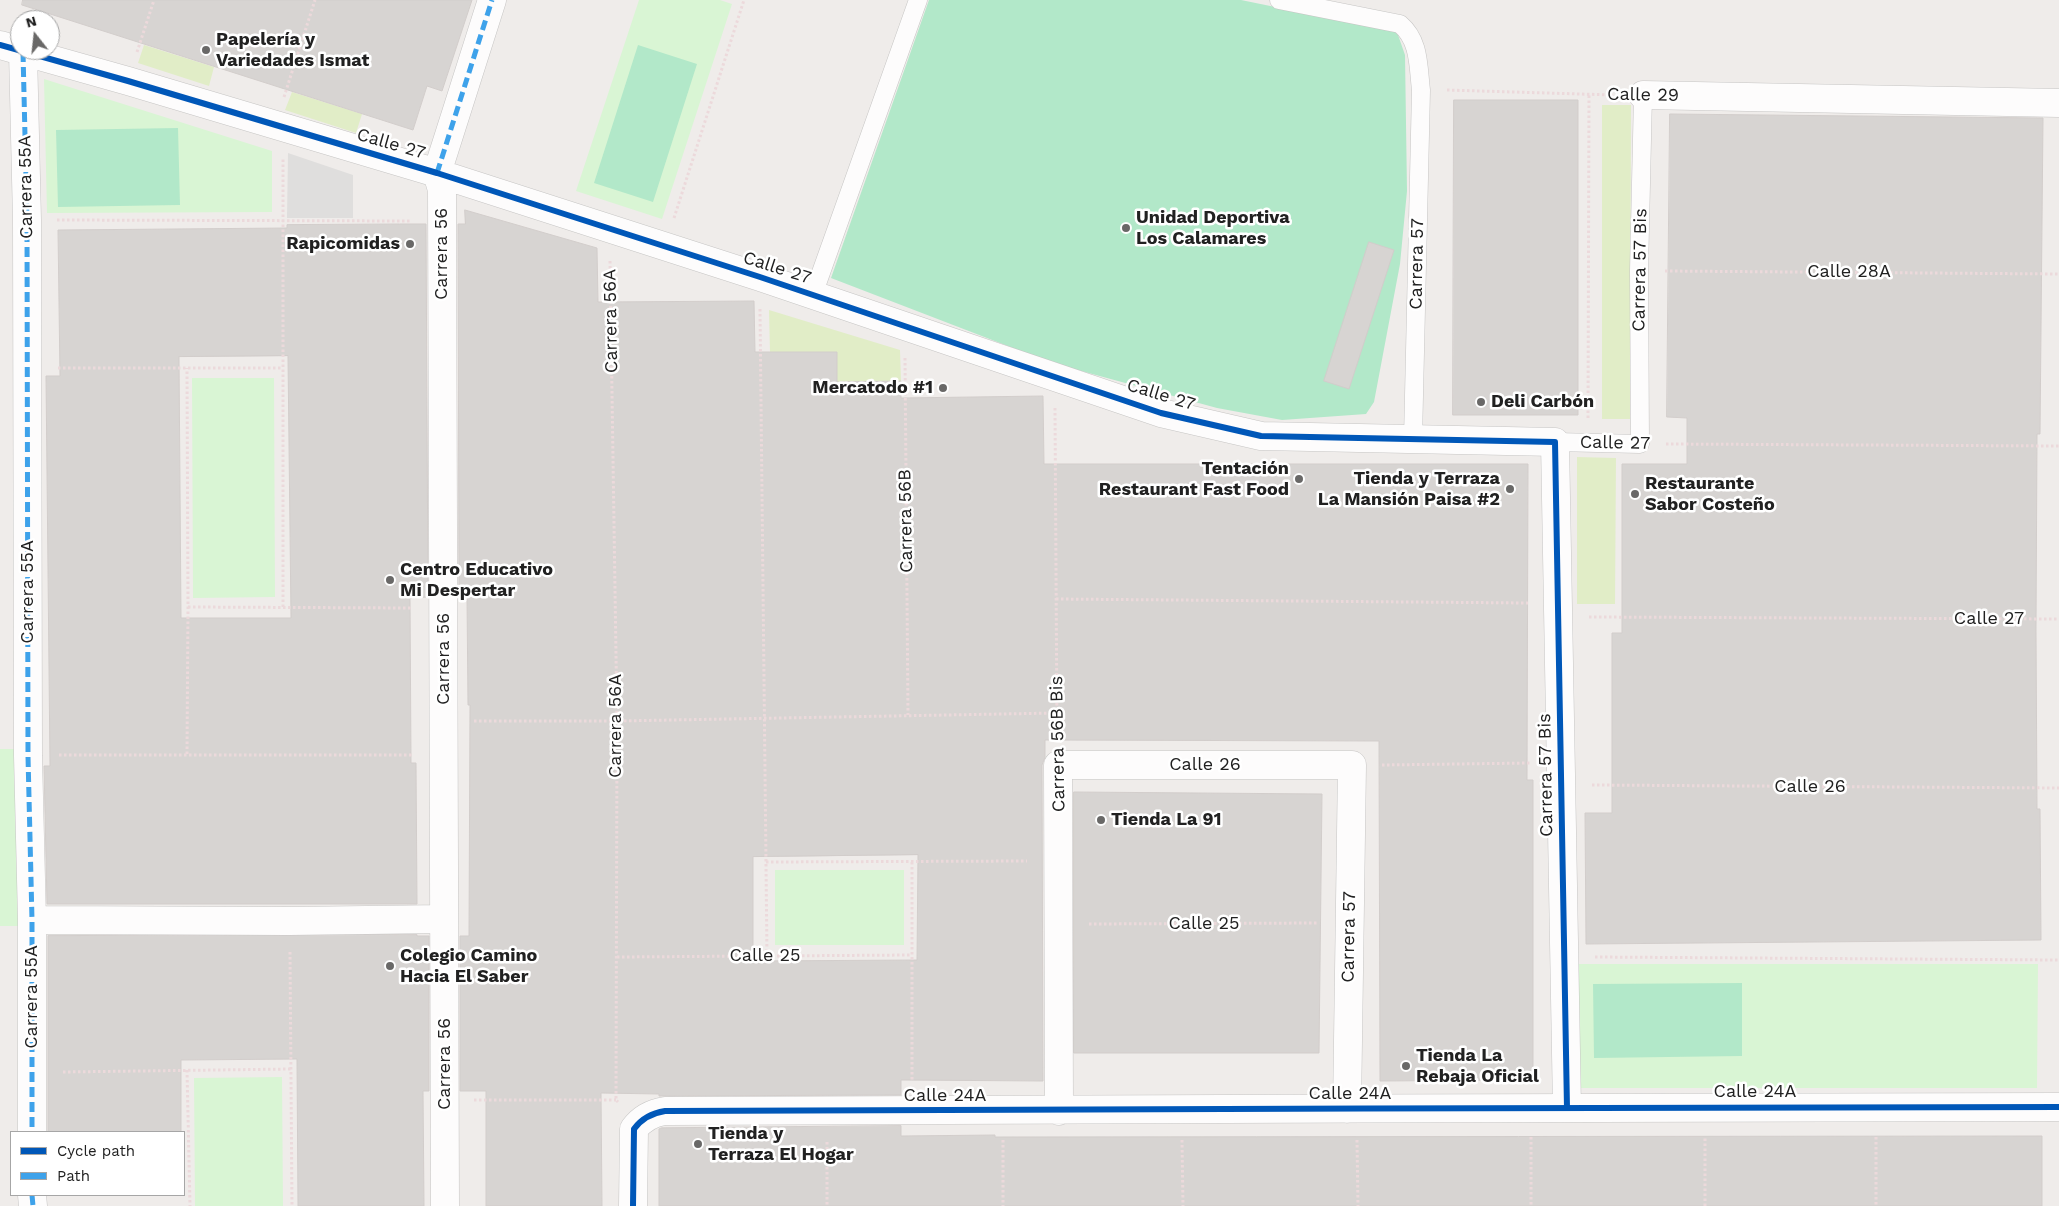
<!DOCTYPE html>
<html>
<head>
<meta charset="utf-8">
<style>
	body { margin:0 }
	#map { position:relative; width:2059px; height:1206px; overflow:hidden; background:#efecea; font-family:"Work Sans",sans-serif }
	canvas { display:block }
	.legend { position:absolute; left:10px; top:1131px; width:175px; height:65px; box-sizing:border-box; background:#fff; border:1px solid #a6a6a6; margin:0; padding:6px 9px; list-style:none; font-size:15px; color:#212121 }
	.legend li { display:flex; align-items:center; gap:10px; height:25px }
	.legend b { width:25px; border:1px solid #a6a6a6 }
	.north { position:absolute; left:10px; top:10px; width:50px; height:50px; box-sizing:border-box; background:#fff; border:1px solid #a6a6a6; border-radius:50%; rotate:344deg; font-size:14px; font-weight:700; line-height:20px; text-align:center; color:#212121 }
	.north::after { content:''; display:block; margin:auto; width:18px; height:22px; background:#696867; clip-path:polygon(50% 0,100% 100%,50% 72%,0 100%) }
</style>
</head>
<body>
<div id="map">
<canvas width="2059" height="1206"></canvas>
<ul class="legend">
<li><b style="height:6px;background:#0057b8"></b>Cycle path</li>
<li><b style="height:6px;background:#3ea2ea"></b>Path</li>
</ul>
<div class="north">N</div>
</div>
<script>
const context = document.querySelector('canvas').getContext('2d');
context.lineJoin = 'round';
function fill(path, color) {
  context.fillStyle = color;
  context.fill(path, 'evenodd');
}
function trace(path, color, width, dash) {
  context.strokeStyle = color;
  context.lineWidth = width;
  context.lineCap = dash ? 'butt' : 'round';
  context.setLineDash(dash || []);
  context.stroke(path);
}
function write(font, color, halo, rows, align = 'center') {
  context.font = font + ' "Work Sans",sans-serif';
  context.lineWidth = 5;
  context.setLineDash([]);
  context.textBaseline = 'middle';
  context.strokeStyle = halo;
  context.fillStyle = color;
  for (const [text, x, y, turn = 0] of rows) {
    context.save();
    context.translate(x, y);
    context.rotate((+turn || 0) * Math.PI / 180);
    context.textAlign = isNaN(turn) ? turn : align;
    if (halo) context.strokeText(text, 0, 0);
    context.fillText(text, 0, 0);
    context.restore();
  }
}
fill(new Path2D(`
	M144,45l70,22 -5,19 -71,-23z
	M292,92l70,22 -6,19 -71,-23z
	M1602,105h29l-1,314h-28z
	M769,310l131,40 1,31 -64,1v-29l-67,-1z
	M1577,457l39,1 -1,146h-38z`), '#e1edc7');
fill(new Path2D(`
	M639,0h81l12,4 -70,215 -86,-28z
	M44,79l228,72v61l-225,1z
	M192,378h82l1,219 -82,1z
	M0,749h19l5,177h-24z
	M775,870h129v75h-129z
	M1578,964h460l-1,124h-460z
	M282,1077l1,129h-88l-1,-128z`), '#d9f5d4');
fill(new Path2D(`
	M929,0h312l156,32 8,23 2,136 -7,73 -26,138 -8,12 -84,6 -65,-12 -165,-45 -221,-85z
	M638,45l59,19 -44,138 -59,-19z
	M178,128l2,77 -122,2 -2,-77z
	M1742,983v73l-148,2 -1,-74z`), '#b2e8c9');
fill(new Path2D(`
	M288,153l65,22v43h-66z`), '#dfdedd');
const building = new Path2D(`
	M23,0h449l-30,91 -15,-5 -14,44 -391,-125z
	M1454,100h124v315h-125z
	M1670,114l373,4 -3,316h-3l-1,195 1,180h3l1,131 -455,4 -1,-131h27v-180h10v-169h65v-46l-20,-1z
	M465,210l132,38 1,54 156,-1 1,51h82v30l64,-1v17l142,-2 1,68h484l-1,316h6v300l-153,1 -1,-340 -334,-1v17l-3,8 1,316 -142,-1v15l-242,1v-2l-58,-1 1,113h-116v-115h-26v-155h9l1,-231h-2l-1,-108h-8l-1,-373h7zM918,855l-1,105 -164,1v-104z
	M400,224h26l2,373 -18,1 1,165h5l1,141h-370l-3,-138h6l-4,-390h14l-2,-146 229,-2v-3zM288,356l3,262h-110l-2,-261z
	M1369,242l25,8 -45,139 -25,-8z
	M1074,792l248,2 -3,259h-245z
	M417,935v1h12v155h-6l1,115h-126l-1,-147 -116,1v72h-133v-196z
	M901,1126v10l94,-1v2l1047,-1v70h-1383v-77l2,-1z`);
fill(building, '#d7d4d2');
trace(building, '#d2cdcb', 1);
const lane = new Path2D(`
	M1279,0l121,24c20,17 18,42 21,66l-8,349
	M813,295l105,-295
	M1555,442l85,2 -1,-173 4,-176`);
const street = new Path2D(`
	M0,45l128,36 309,92 323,104 401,136 100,23 294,6 12,666
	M23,52l4,168 1,536 4,164v212
	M1643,95l416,8
	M32,920l257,1 155,-2
	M1059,1111l-1,-346h294l-5,344
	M32,1195l1,11
	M445,1206l-3,-1016 -5,-17 55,-173
	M633,1206l1,-77c8,-11 18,-16 31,-18 465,1 929,-6 1394,-4`);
trace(lane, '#c6c5c4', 19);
trace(street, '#c6c5c4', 29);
trace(new Path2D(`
	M137,52l17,-52
	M1447,90l166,5
	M284,97l31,-97
	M674,218l70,-218
	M57,220l354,1
	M610,261l7,460 -1,379 2,2
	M1665,271l394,3
	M760,309l7,647
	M905,358l3,357
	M58,368h225
	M1055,408l2,327
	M1588,418l1,-324
	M1666,444l393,2
	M1056,599l472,4
	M188,607l225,1
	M283,607v-449
	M1589,617l470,2
	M474,721h143l440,-8
	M187,754l1,-147 -1,-239
	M59,755h354
	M1382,765l149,-2
	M1592,785l467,3
	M766,862l261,-1
	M912,862v218
	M1089,924l229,-1
	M290,952l2,254
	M617,957l295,-2
	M1595,957l464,3
	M187,1070l3,136
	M63,1072l228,-3
	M474,1100h142
	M1531,1137v69
	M1876,1137v69
	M1003,1140v66
	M1182,1140l1,66
	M1357,1140l1,66
	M827,1142v64
	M1705,1206v-68`), '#ecd9db', 3, [2.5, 2.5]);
trace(lane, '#fdfcfc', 18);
trace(street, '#fdfcfc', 28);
trace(new Path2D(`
	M23,52l4,168 1,536 4,164v212
	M437,173l55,-173
	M32,1195l1,11`), '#3ea2ea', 5, [10, 5]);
trace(new Path2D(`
	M0,45l128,36 309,92 323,104 401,136 100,23 294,6 12,666
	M633,1206l1,-77c8,-11 18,-16 31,-18 465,1 929,-6 1394,-4`), '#0057b8', 6);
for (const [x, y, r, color] of [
	[206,50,5,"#696867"],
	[1126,228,5,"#696867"],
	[410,244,5,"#696867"],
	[943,388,5,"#696867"],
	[1481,402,5,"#696867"],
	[1299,479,5,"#696867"],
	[1510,489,5,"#696867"],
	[1635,494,5,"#696867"],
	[390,580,5,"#696867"],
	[1101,820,5,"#696867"],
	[390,966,5,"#696867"],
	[1406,1066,5,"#696867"],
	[698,1144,5,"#696867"]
]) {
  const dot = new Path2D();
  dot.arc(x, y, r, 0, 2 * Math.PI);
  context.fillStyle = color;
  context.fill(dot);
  trace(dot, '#fff', 2);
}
write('bold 18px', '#212121', '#fff', [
	["Papelería y",216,40],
	["Variedades Ismat",216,61],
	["Unidad Deportiva",1136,218],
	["Los Calamares",1136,239],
	["Rapicomidas",400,244,"right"],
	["Mercatodo #1",933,388,"right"],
	["Deli Carbón",1491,402],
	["Tentación",1289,469,"right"],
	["Restaurant Fast Food",1289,490,"right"],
	["Tienda y Terraza",1500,479,"right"],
	["La Mansión Paisa #2",1500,500,"right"],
	["Restaurante",1645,484],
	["Sabor Costeño",1645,505],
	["Centro Educativo",400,570],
	["Mi Despertar",400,591],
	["Tienda La 91",1111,820],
	["Colegio Camino",400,956],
	["Hacia El Saber",400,977],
	["Tienda La",1416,1056],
	["Rebaja Oficial",1416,1077],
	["Tienda y",708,1134],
	["Terraza El Hogar",708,1155]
], 'left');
write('18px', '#212121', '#fff', [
	["Calle 29",1643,95,1],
	["Calle 27",391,144,16],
	["Carrera 55A",26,187,-91],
	["Carrera 56",442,254,-90],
	["Carrera 57",1417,264,-89],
	["Calle 27",777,268,18],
	["Carrera 57 Bis",1640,270,-89],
	["Calle 28A",1849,272],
	["Carrera 56A",611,321,-91],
	["Calle 27",1161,395,17],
	["Calle 27",1615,443,1],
	["Carrera 56B",906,521,-91],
	["Carrera 55A",28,592,-90],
	["Calle 27",1989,619],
	["Carrera 56",444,659,-90],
	["Carrera 56A",616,726,-90],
	["Carrera 56B Bis",1058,744,-91],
	["Calle 26",1205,765],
	["Carrera 57 Bis",1546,775,-91],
	["Calle 26",1810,787],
	["Calle 25",1204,924],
	["Carrera 57",1349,937,-89],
	["Calle 25",765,956],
	["Carrera 55A",32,997,-90],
	["Carrera 56",445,1064,-90],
	["Calle 24A",1755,1092],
	["Calle 24A",1350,1094],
	["Calle 24A",945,1096]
]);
</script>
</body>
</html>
